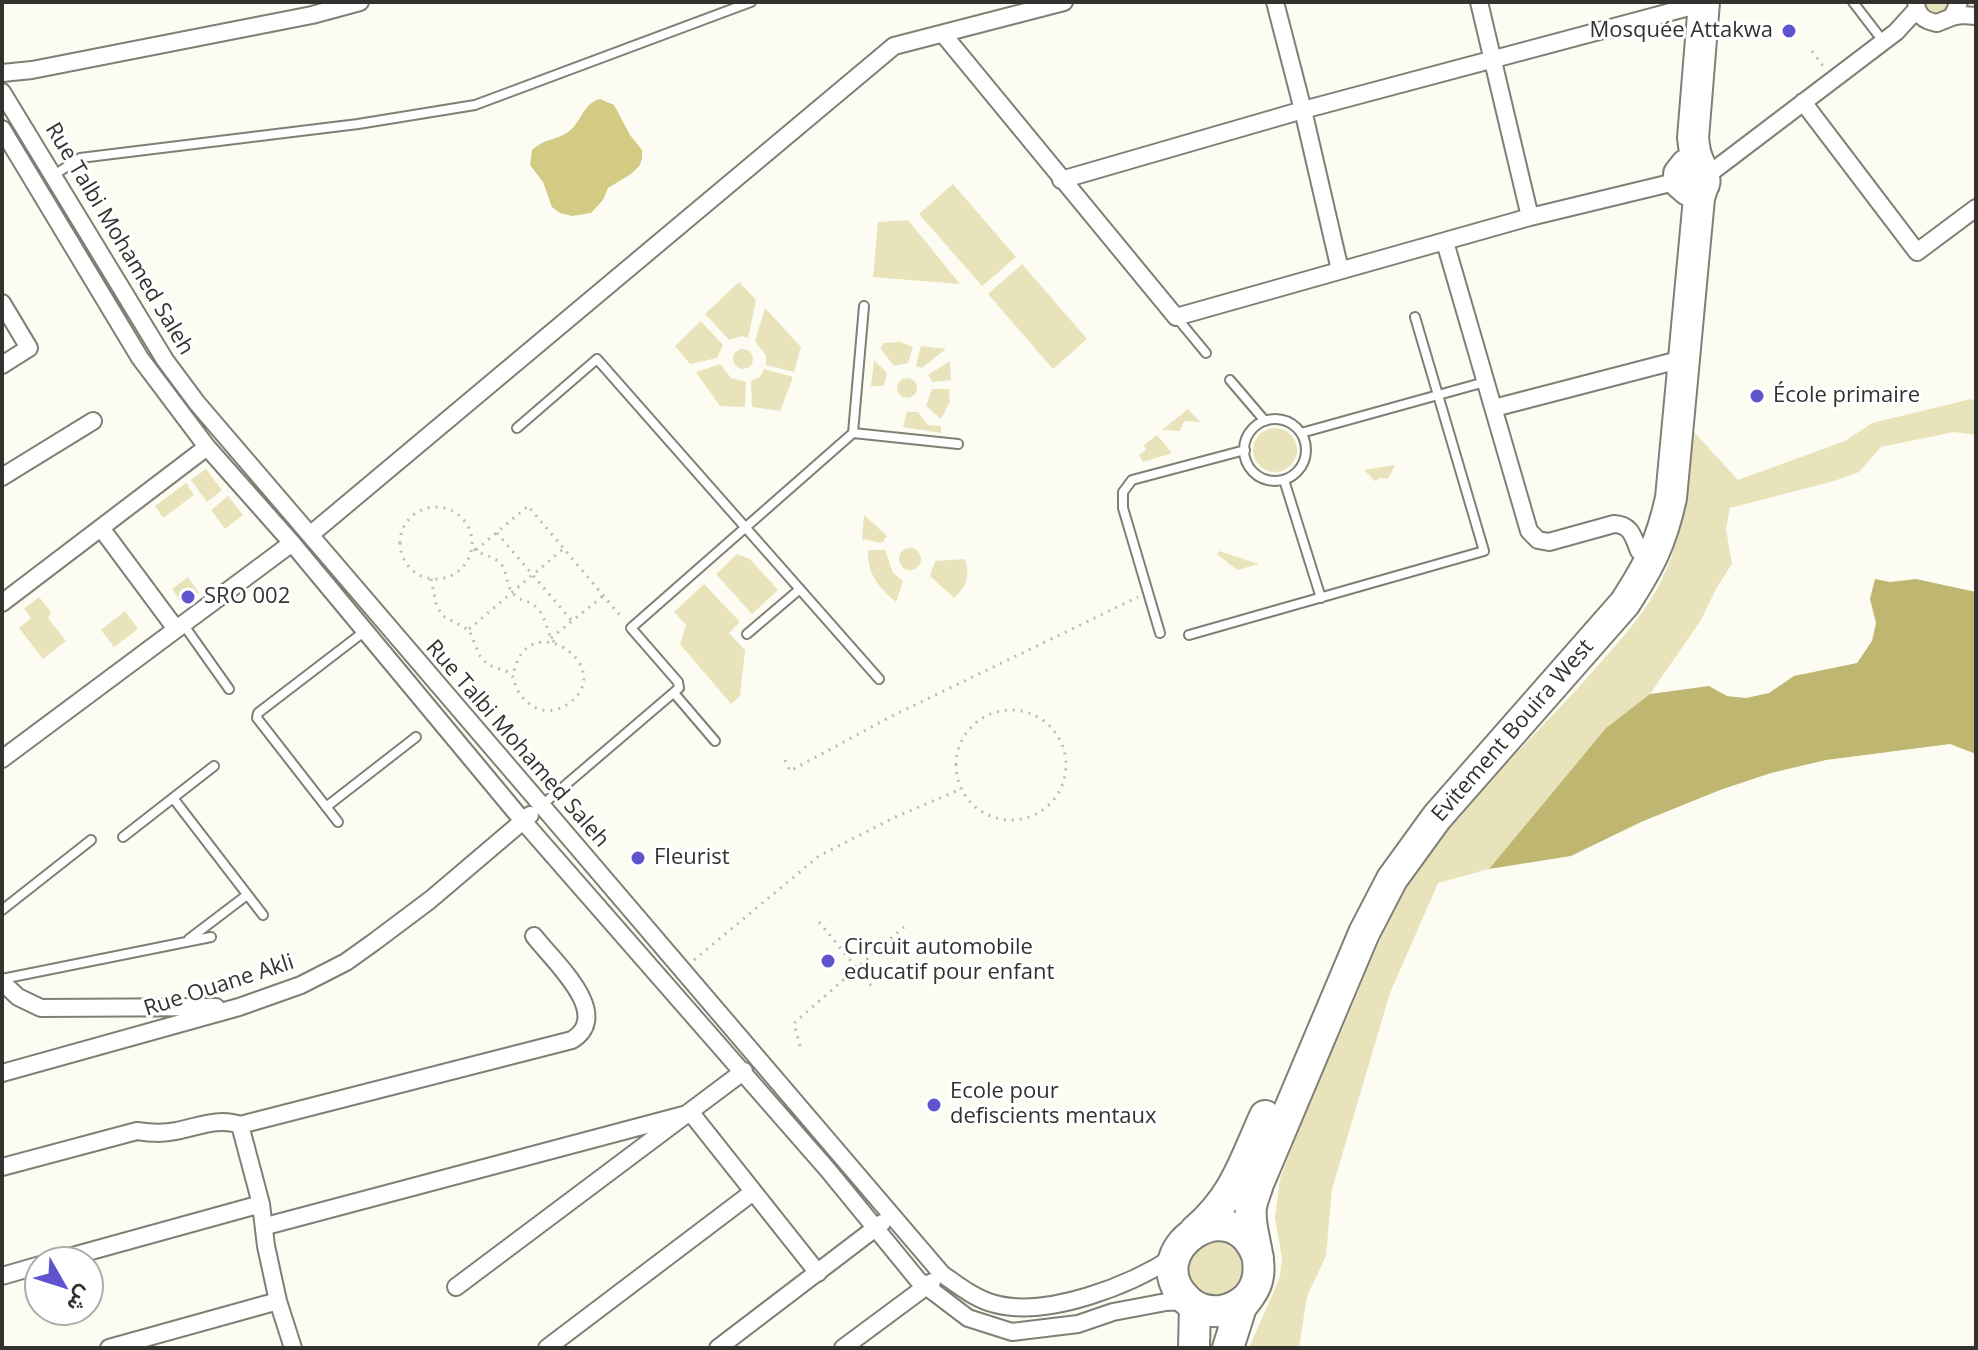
<!DOCTYPE html>
<html>
<head>
<meta charset="utf-8">
<style>
	body { margin:0 }
	#map { position:relative; width:1978px; height:1350px; overflow:hidden; background:#fcfcf2; font-family:"Open Sans",Vazirmatn,sans-serif }
	canvas { display:block }
	.frame { position:absolute; inset:0; border:4px solid #33322f; pointer-events:none }
	.north { position:absolute; left:24px; top:1246px; width:80px; height:80px; box-sizing:border-box; background:#fff; border:2px solid #adadac; border-radius:50%; rotate:129deg; font-size:22px; font-weight:700; line-height:32px; text-align:center; color:#33322f }
	.north::after { content:''; display:block; margin:auto; width:28px; height:36px; background:#5f54cd; clip-path:polygon(50% 0,100% 100%,50% 72%,0 100%) }
</style>
</head>
<body>
<div id="map">
<canvas width="1978" height="1350"></canvas>
<div class="frame"></div>
<div class="north">ش</div>
</div>
<script>
const context = document.querySelector('canvas').getContext('2d');
context.lineJoin = 'round';
function fill(path, color) {
  context.fillStyle = color;
  context.fill(path, 'evenodd');
}
function trace(path, color, width, dash) {
  context.strokeStyle = color;
  context.lineWidth = width;
  context.lineCap = dash ? 'butt' : 'round';
  context.setLineDash(dash || []);
  context.stroke(path);
}
function write(font, color, halo, rows, align = 'center') {
  context.font = font + ' "Open Sans",sans-serif';
  context.lineWidth = 6;
  context.setLineDash([]);
  context.textBaseline = 'middle';
  context.strokeStyle = halo;
  context.fillStyle = color;
  for (const [text, x, y, turn = 0] of rows) {
    context.save();
    context.translate(x, y);
    context.rotate((+turn || 0) * Math.PI / 180);
    context.textAlign = isNaN(turn) ? turn : align;
    if (halo) context.strokeText(text, 0, 0);
    context.fillText(text, 0, 0);
    context.restore();
  }
}
fill(new Path2D(`
	M1923,2h29l-4,10 -14,4 -8,-5z
	M953,184l63,73 -34,29 -63,-72z
	M908,220l52,64 -87,-7 5,-55z
	M1022,264l65,75 -34,30 -65,-75z
	M739,282l17,18 -8,38 -6,-2 -13,4 -24,-26z
	M765,308l36,39 -7,25 -28,-7v-9l-11,-15z
	M701,321l22,24 -6,13 -27,6 -15,-18z
	M900,342l13,5 -5,16 -14,3 -14,-18 4,-5z
	M921,346l25,3 -24,19 -6,-2z
	M733 359a10 10 0 1 1 20 0a10 10 0 1 1-20 0Z
	M874,360l13,13 -3,13h-13z
	M950,361l1,19 -19,2 -4,-7z
	M720,364l11,14 15,4 -1,25 -25,-1 -24,-34z
	M764,369l29,8 -13,34 -28,-4 -1,-26 9,-4z
	M897 388a10 10 0 1 1 20 0a10 10 0 1 1-20 0Z
	M932,389h17l1,12 -9,18 -15,-13z
	M1971,399l5,3v33l-22,-3 -73,15 -22,25 -25,9 -104,27 -4,21 6,35 -15,23 -16,33 -51,74 -44,34 -117,141 -51,14 -48,110 -58,196 -6,67 -19,40 -8,52h-50l31,-71 2,-19 -7,-40 5,-39c21,-57 46,-112 70,-168 21,-49 40,-102 71,-146 48,-68 110,-125 165,-186 25,-29 53,-57 71,-90 27,-48 32,-105 35,-159l46,50 107,-39 27,-18z
	M1188,409l12,13 -16,-1 -4,10 -18,-1z
	M907,412h11l10,13 13,1v7l-38,-6z
	M1253 450a22 22 0 1 1 44 0a22 22 0 1 1-44 0Z
	M1157,435l15,18 -29,9 -4,-7 7,-5 -2,-5z
	M1395,465l-7,14 -7,-1 -6,3 -11,-11z
	M206,469l16,21 -15,12 -16,-22z
	M186,483l8,12 -31,23 -8,-12z
	M228,496l15,19 -18,14 -14,-19z
	M864,515l23,21 -5,7 -20,-4z
	M899 559a11 11 0 1 1 22 0a11 11 0 1 1-22 0Z
	M868,550h17l8,23 10,8 -7,21c-17,-14 -29,-28 -28,-52z
	M1219,551l40,13 -22,6 -20,-16z
	M737,554l13,5 28,31 -26,24 -36,-40z
	M965,559c5,18 2,27 -11,39l-24,-22 5,-15z
	M188,577l11,16 -16,11 -11,-15z
	M704,584l36,38 -11,11 16,17 -5,46 -9,8 -51,-60 6,-19 -12,-13z
	M39,597l12,15 -3,6 18,23 -23,18 -24,-31 12,-10 -7,-9z
	M125,611l13,18 -24,18 -13,-17z
	M1188 1267a28 28 0 1 1 56 0a28 28 0 1 1-56 0Z`), '#e8e3ba');
fill(new Path2D(`
	M1875,579l15,3 26,-3 60,13v162l-26,-10 -124,16 -55,13 -51,17 -79,32 -70,34 -82,13 117,-141 44,-34 59,-8 18,10 19,2 23,-5 25,-17 63,-13 15,-22 4,-18 -6,-24z`), '#bfb771');
fill(new Path2D(`
	M600,99l14,6 16,30 12,15v8l-2,7 -9,9 -23,14 -5,12 -12,13 -19,3 -12,-3 -8,-6 -9,-25 -13,-17 2,-15c11,-11 25,-10 36,-18 14,-10 14,-28 32,-33z`), '#d3ca84');
const lane = new Path2D(`
	M1853,2l30,39
	M54,175l26,-17 278,-34 117,-19 276,-103
	M1177,318l29,35
	M1230,380l35,41
	M1244 450a31 31 0 1 1 62 0a31 31 0 1 1-62 0Z
	M517,428l80,-69 282,320
	M853,433l11,-127
	M1301,433l184,-51
	M1284,480l37,118
	M183,624l46,65
	M1160,633l-37,-125v-16l9,-12 113,-30
	M747,634l53,-45
	M1189,635l295,-84 -69,-234
	M674,693l41,48
	M173,798l90,117
	M542,805l137,-117 -1,-6 -47,-54 222,-195 105,11
	M326,807l90,-70
	M338,822l-81,-104 1,-5 107,-82
	M123,837l91,-71
	M2,910l89,-70
	M189,939l58,-44
	M2,979l209,-42`);
const street = new Path2D(`
	M1275,2l28,108 37,160
	M1479,2l51,215
	M1916,2c1,13 8,19 21,21l15,-6 7,-15
	M1952,17l10,-2 14,1
	M943,34l233,283 354,-100 149,-36
	M2,73l30,-3 280,-55 48,-13
	M2,92l163,268 32,43c248,291 498,579 745,871 16,11 33,25 53,30 53,14 136,-19 180,-48
	M1803,102l114,150 59,-44
	M2,129l138,229 67,89 85,96 231,278 305,349 90,110 50,38 44,14 66,-8 35,-12 53,-10 22,-1
	M1705,177l191,-145 21,-23
	M1061,180l242,-70 401,-107
	M1445,242l84,289 9,9 11,2 65,-18c18,1 19,13 25,27
	M2,303l27,45 -27,17
	M1494,408l177,-46
	M2,477l91,-56
	M101,528l75,101
	M310,535l584,-489 170,-44
	M2,603l205,-156
	M2,759l290,-216
	M2,982l16,15 23,11 175,-1
	M2,1073l237,-66 62,-22 45,-23 28,-20 56,-42 100,-85
	M240,1125l21,79 5,42 12,55 15,47
	M2,1167l135,-36c14,2 25,3 39,0 21,-4 43,-14 64,-6l332,-85c42,-26 -19,-79 -38,-104
	M266,1226l425,-113 127,160
	M51,1262l210,-58
	M2,1276l38,-11
	M456,1287l288,-216
	M109,1348l169,-47
	M547,1348l206,-156
	M718,1348l164,-125
	M843,1348l89,-66`);
const highway = new Path2D(`
	M1703,170l-7,-6 -10,1 -7,9 1,9 8,7c27,1 14,-18 9,-32 -3,-7 -3,-14 -4,-20l11,-136
	M1195,1231c40,-34 49,-69 70,-115
	M1258,1258c-25,-74 -122,-6 -71,42 9,9 22,12 34,11 11,-2 20,-7 27,-14 24,-27 -1,-60 3,-90 1,-7 5,-16 7,-23l106,-251 28,-54 45,-62 188,-214c25,-39 36,-60 46,-105l28,-300 4,-13
	M1194,1348l1,-42
	M1228,1348l13,-41 9,-12`);
trace(lane, '#807f76', 12);
trace(street, '#807f76', 20);
trace(highway, '#807f76', 34);
trace(new Path2D(`
	M1812,51l12,16
	M400 543a36 36 0 1 1 72 0a36 36 0 1 1-72 0Z
	M497,533l75,88
	M474,549c8,7 19,6 27,15 8,10 4,25 16,33 7,5 15,4 21,12 9,10 8,23 16,33
	M476,550l52,-44 95,113
	M431,579l6,28 6,9 26,14 11,26 8,9 18,6 7,6c5,25 30,44 55,27 53,-37 -44,-103 -55,-27
	M469,629l94,-80
	M551,638l52,-42
	M956 765a55 55 0 1 1 110 0a55 55 0 1 1-110 0Z
	M785,760l5,11 102,-55 246,-119
	M819,922l55,67
	M694,960l125,-104 74,-38 68,-29
	M800,1046l-6,-23 110,-96`), '#bcbcb4', 3, [2, 6]);
trace(lane, '#fff', 8);
trace(street, '#fff', 16);
trace(highway, '#fff', 30);
for (const [x, y, r, color] of [
	[1789,31,8,"#5f54cd"],
	[1757,396,8,"#5f54cd"],
	[188,597,8,"#5f54cd"],
	[638,858,8,"#5f54cd"],
	[828,961,8,"#5f54cd"],
	[934,1105,8,"#5f54cd"]
]) {
  const dot = new Path2D();
  dot.arc(x, y, r, 0, 2 * Math.PI);
  context.fillStyle = color;
  context.fill(dot);
  trace(dot, '#fff', 3);
}
write('22px', '#33322f', '#fff', [
	["Mosquée Attakwa",1773,31,"right"],
	["École primaire",1773,396],
	["SRO 002",204,597],
	["Fleurist",654,858],
	["Circuit automobile",844,948],
	["educatif pour enfant",844,973],
	["Ecole pour",950,1092],
	["defiscients mentaux",950,1117]
], 'left');
write('22px', '#33322f', '#fff', [
	["Rue Talbi Mohamed Saleh",119,239,59],
	["Evitement Bouira West",1513,731,-49],
	["Rue Talbi Mohamed Saleh",517,744,49],
	["Rue Ouane Akli",219,986,-18]
]);
</script>
</body>
</html>
